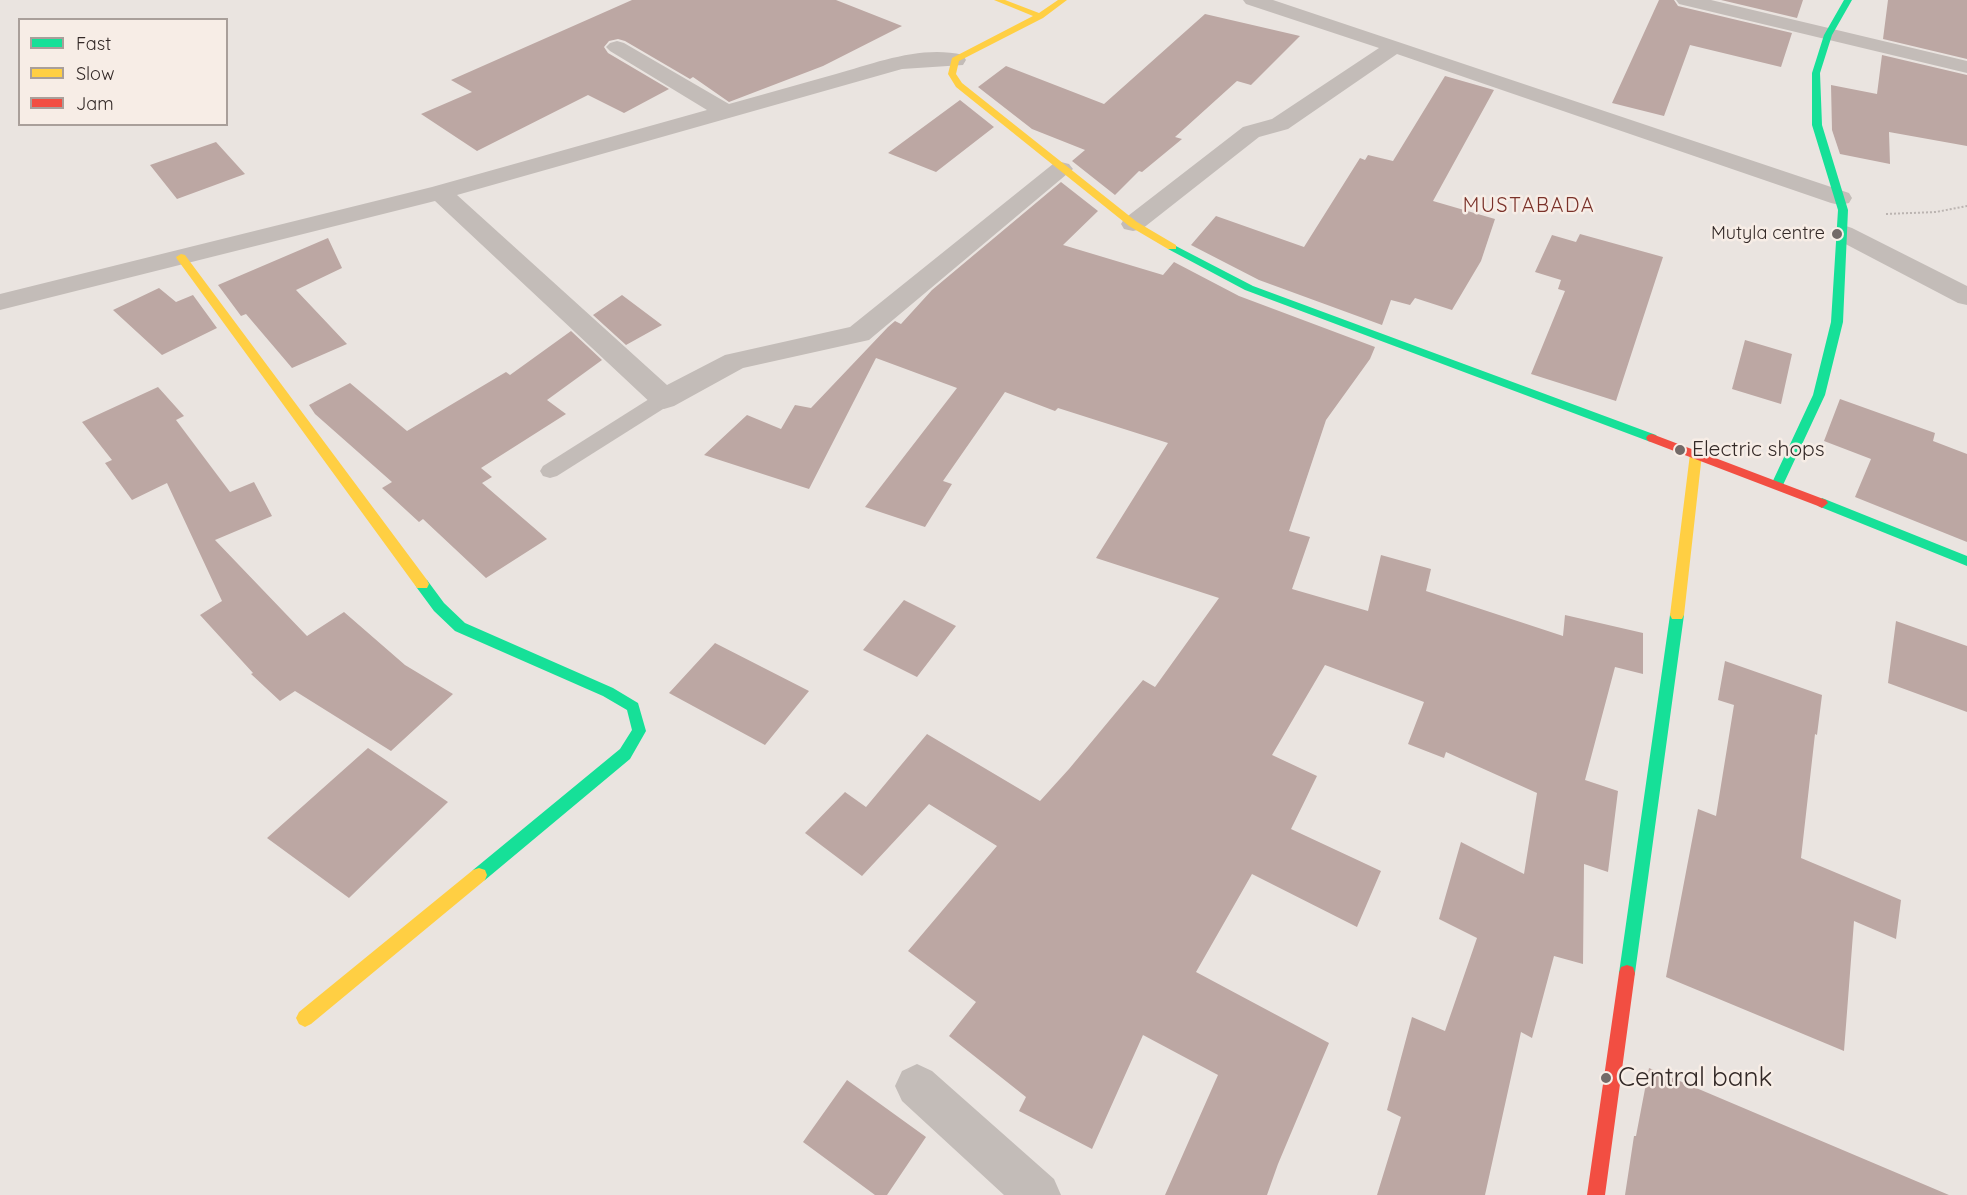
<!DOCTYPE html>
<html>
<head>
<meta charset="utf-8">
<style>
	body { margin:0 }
	#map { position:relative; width:1967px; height:1195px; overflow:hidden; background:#eae4e0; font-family:Quicksand,sans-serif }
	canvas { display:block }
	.legend { position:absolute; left:18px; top:18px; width:210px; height:108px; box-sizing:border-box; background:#f7ede6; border:2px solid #a99f9a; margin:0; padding:8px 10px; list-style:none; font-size:18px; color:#332927 }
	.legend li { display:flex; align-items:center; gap:12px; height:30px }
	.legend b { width:30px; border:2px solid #a99f9a }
</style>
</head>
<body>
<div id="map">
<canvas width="1967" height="1195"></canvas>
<ul class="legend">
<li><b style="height:8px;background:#16e098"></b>Fast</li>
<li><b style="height:8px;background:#ffcf43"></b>Slow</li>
<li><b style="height:8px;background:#f24e42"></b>Jam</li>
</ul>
</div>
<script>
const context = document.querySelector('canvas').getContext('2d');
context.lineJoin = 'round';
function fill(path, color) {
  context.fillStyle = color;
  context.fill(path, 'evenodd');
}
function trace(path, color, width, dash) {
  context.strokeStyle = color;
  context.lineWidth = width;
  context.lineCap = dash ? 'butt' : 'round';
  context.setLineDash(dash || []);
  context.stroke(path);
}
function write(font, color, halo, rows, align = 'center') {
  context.font = font + ' Quicksand,sans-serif';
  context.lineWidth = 5;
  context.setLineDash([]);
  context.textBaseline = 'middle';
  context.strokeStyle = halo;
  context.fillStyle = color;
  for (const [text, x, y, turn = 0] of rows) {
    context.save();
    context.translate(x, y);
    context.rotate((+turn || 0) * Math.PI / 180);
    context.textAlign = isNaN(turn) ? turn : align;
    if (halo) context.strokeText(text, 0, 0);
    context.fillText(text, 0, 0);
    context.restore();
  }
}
fill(new Path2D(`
	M632,0h204l66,26 -79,40 -94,36 -36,-25 -3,2 -65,-38 -7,-2 -9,2 -5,6 4,6 61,36 -45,24 -36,-18 -111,56 -56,-37 51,-22 -21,-12z
	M1659,0h15l4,6 114,27 -11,34 -91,-22 -26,71 -52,-13z
	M1721,0h82l-6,18z
	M1888,0h79v59l-84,-20z
	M1205,14l95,22 -49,49 -14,-4 -62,56 7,2 -40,33 -3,-1 -24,24 -43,-34 13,-11 -53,-21 -54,-42 28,-21 98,38z
	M1882,55l85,20v71l-78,-14 1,32 -50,-10 -8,-24 -1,-45 46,9z
	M1445,76l49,14 -61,111 62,18 -14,42 -29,49 -37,-12 -5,7 -19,-5 -9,25 -123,-45 -68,-35 25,-29 88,31 56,-89 5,2 3,-5 25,6z
	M960,100l34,27 -58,45 -48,-19z
	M216,142l29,32 -68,25 -27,-34z
	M1061,182l37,29 -35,34 100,30 11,-13 65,34 136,51 -5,12 -44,61 -37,111 21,6 -18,52 76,22 13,-56 50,14 -5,22 137,45 2,-21 78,18v41l-28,-7 -30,113 33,11 -10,81 -24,-8 -1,100 -29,-8 -22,82 -11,-6 -36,163h-108l24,-78 -14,-7 25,-93 33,14 32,-93 -38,-19 22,-77 63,32 13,-81 -91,-41 -2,6 -36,-14 16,-42 -99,-37 -53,90 45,21 -26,53 90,42 -24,56 -105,-53 -56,98 133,71 -51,121 -11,31h-102l53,-120 -75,-40 -51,114 -73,-38 7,-14 -77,-61 27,-34 -68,-51 89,-105 -68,-42 -67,72 -57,-43 40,-41 21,15 61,-73 113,67 29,-32 74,-89 12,7 64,-89 -123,-40 72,-115 -110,-35 -3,3 -50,-19 -62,89 9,3 -27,43 -60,-20 92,-119 -81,-30 -67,131 -105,-34 43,-40 34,14 14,-24 16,3 77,-81 7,-6 6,3 31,-34z
	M1580,234l83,23 -47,144 -85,-27 34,-83 -7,-2 3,-9 -26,-8 17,-37 24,7z
	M328,238l14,30 -46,22 51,54 -55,24 -46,-54 -5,2 -23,-31z
	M159,288l17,14 17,-7 24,33 -55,27 -49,-45z
	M622,295l40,30 -36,20 -33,-30z
	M571,331l31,29 -55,40 19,14 -85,54 11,9 -10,6 65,56 -61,39 -63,-59 -4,3 -37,-34 10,-6 -77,-68 -6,-9 41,-22 57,48 99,-59 4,3z
	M1745,340l47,14 -11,50 -49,-15z
	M158,387l26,29 -8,4 54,72 24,-10 18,34 -57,24 92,96 37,-24 61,53 48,29 -62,57 -96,-60 -15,10 -29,-27 2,-1 -53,-58 22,-14 -55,-118 -35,17 -27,-37 7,-3 -30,-38z
	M1840,399l95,34 -2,8 34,13v88l-112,-45 16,-38 -47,-18z
	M904,600l52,26 -39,51 -54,-27z
	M1896,621l71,25v66l-79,-29z
	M715,643l94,48 -44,54 -96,-52z
	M1725,661l97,34 -5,40 -2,-1 -14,124 100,42 -5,39 -42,-18 -10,130 -178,-74 32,-168 18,7 18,-111 -16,-5z
	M368,748l80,54 -99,96 -82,-60z
	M1649,1068l300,127h-324l9,-59h2z
	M847,1080l79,57 -39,58h-12l-72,-53z`), '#bca7a3');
trace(new Path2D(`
	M1886,214l50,-2 31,-6`), '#bbb4b1', 2, [2, 2]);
fill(new Path2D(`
	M664,392l7,2 3,5 -3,5 -114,72 -7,2 -7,-2 -3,-5 3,-5 114,-72z`), '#c3bcb8');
fill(new Path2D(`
	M1243,0h30l576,193 3,5 -3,5 -9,2 -9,-2 -434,-149 -109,75 -29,8 -117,92 -9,2 -9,-2 -3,-5 3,-5 119,-92 29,-8 107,-71 -133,-44z
	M1676,0h35l256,61v12l-288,-69z
	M617,41l7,2 105,61c36,-10 71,-20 107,-30 40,-11 85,-29 127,-19l3,5 -3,5 -61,4 -445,126 210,190 58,-30 125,-28 203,-163 8,-2 8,2 4,5 -204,171 -126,28 -69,38 -10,3 -10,-3 -219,-205 -435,109v-16l432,-107 275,-77 -97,-59 -4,-4 4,-4z
	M1843,225l9,3 115,58v19l-9,-2 -124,-65 -4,-5 4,-5z
	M917,1064l15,7 122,108 7,16h-57l-102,-94 -7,-15 7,-15z`), '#c3bcb8');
fill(new Path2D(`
	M1844,0h8l-20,35 -12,38 2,52 26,85 -5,112 -18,73 -42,90 -6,5 -6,-5 42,-90 18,-73 7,-112 -26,-85v-52l12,-38z
	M1172,244l81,42 403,149 2,3 -6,4 -4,-1 -403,-151 -77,-41v-4z
	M1822,498l145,58v10l-149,-60 -2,-3z
	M422,579l5,1 17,23 21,20 148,65 25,15 8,28 -16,28 -145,121 -6,2 -6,-2 -2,-5 2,-5 147,-121 12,-19 -5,-20 -24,-14 -148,-65 -21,-20 -17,-23 -2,-4 2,-4z
	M1677,610l5,1 2,4 -49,358 -2,6 -6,2 -6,-2 -2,-6 51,-358 2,-4z`), '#16e098');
fill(new Path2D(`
	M994,0h11l34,13 19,-13h9l-24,18 -84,43 -3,13 6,9 175,139 39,23v4h-8l-39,-23 -173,-139 -8,-13 4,-16 81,-42z
	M181,254l4,1 242,325 2,4 -2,4h-10l-240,-329 -1,-2z
	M1696,450l6,4 -18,161 -2,4h-10l-2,-4 20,-161z
	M479,868l6,2 2,5 -2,5 -174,144 -6,3 -6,-3 -3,-6 3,-6 174,-142z`), '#ffcf43');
fill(new Path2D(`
	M1652,434l174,66 2,3 -6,5 -4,-2 -170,-65 -2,-3 2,-3z
	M1627,965l6,2 2,6 -30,222h-18l32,-222 2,-6z`), '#f24e42');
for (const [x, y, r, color] of [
	[1837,234,6,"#736a68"],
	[1680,450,6,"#736a68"],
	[1606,1078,6,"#736a68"]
]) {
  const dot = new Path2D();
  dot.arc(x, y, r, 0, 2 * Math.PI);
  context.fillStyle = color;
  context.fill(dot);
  trace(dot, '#f7ede6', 2);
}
write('18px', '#332927', '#f7ede6', [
	["Mutyla centre",1825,234]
], 'right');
context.letterSpacing = '1.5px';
write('20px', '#7a3129', '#f7ede6', [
	["MUSTABADA",1529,206]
]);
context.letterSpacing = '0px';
write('21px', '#332927', '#f7ede6', [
	["Electric shops",1692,450]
], 'left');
write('26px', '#332927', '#f7ede6', [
	["Central bank",1618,1078]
], 'left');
</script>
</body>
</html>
